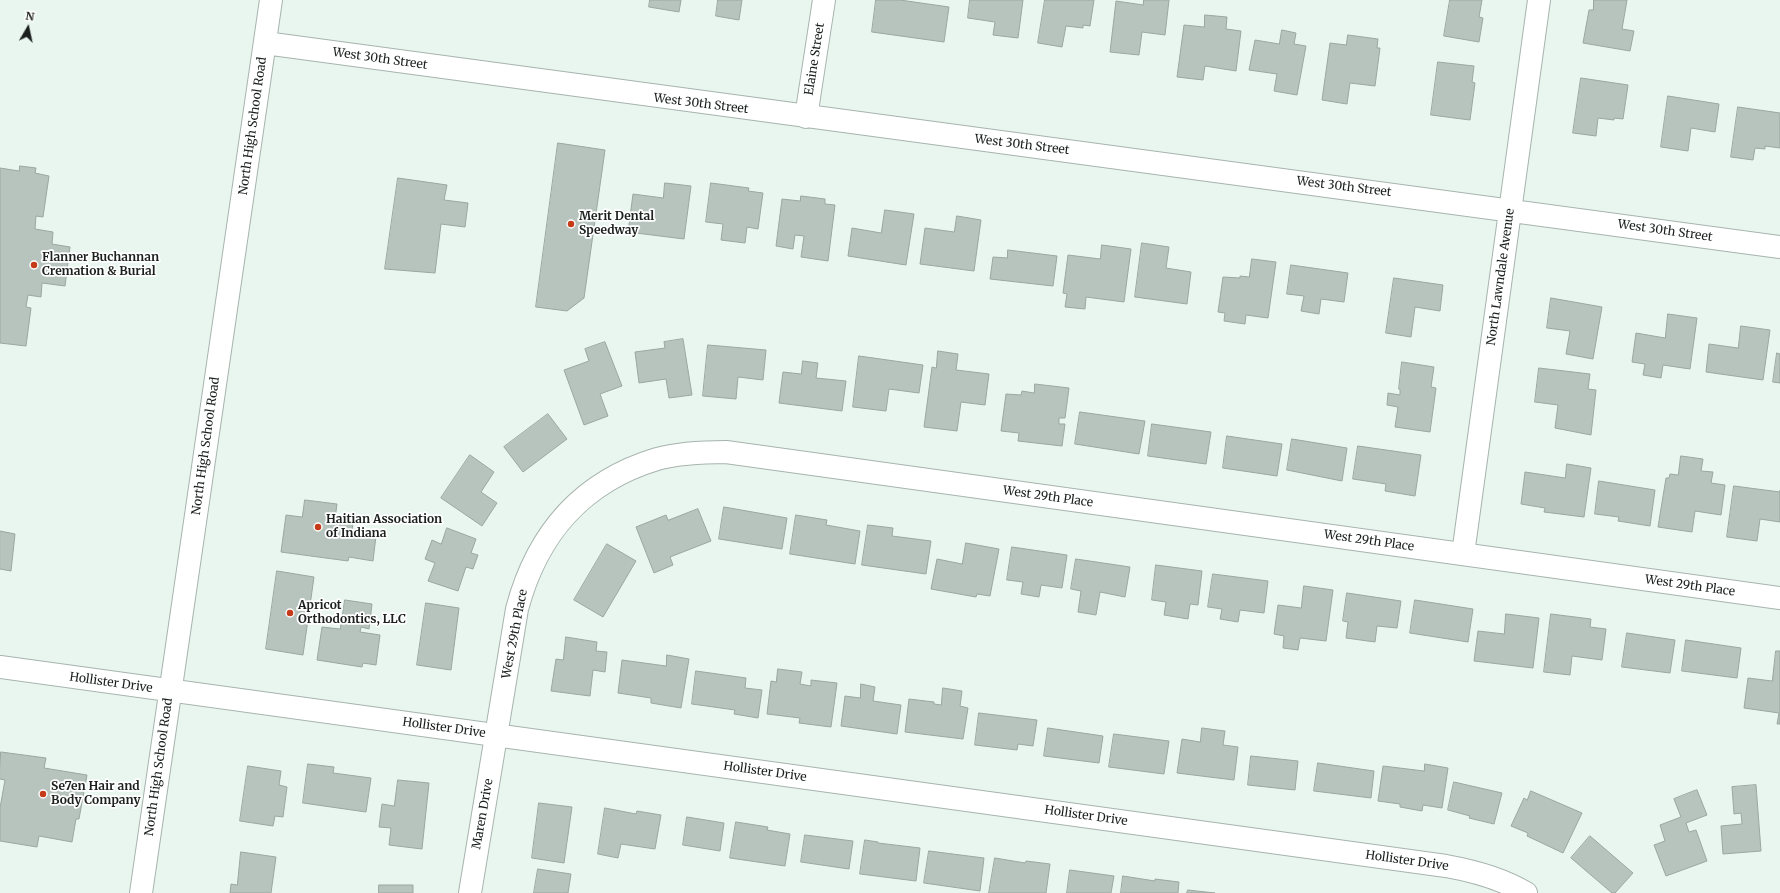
<!DOCTYPE html>
<html>
<head>
<meta charset="utf-8">
<style>
	body { margin:0 }
	#map { position:relative; width:1780px; height:893px; overflow:hidden; background:#e8f6ef; font-family:Merriweather,serif }
	canvas { display:block }
	.north { position:absolute; left:8px; top:8px; width:40px; height:40px; -webkit-text-stroke:3px #fff; paint-order:stroke; rotate:9deg; font-size:11px; font-weight:700; line-height:16px; text-align:center; color:#1b201e }
	.north::after { content:''; display:block; margin:auto; width:14px; height:18px; background:#1b201e; clip-path:polygon(50% 0,100% 100%,50% 72%,0 100%) }
</style>
</head>
<body>
<div id="map">
<canvas width="1780" height="893"></canvas>
<div class="north">N</div>
</div>
<script>
const context = document.querySelector('canvas').getContext('2d');
context.lineJoin = 'round';
function fill(path, color) {
  context.fillStyle = color;
  context.fill(path, 'evenodd');
}
function trace(path, color, width, dash) {
  context.strokeStyle = color;
  context.lineWidth = width;
  context.lineCap = dash ? 'butt' : 'round';
  context.setLineDash(dash || []);
  context.stroke(path);
}
function write(font, color, halo, rows, align = 'center') {
  context.font = font + ' Merriweather,serif';
  context.lineWidth = 3.5;
  context.setLineDash([]);
  context.textBaseline = 'middle';
  context.strokeStyle = halo;
  context.fillStyle = color;
  for (const [text, x, y, turn = 0] of rows) {
    context.save();
    context.translate(x, y);
    context.rotate((+turn || 0) * Math.PI / 180);
    context.textAlign = isNaN(turn) ? turn : align;
    if (halo) context.strokeText(text, 0, 0);
    context.fillText(text, 0, 0);
    context.restore();
  }
}
const building = new Path2D(`
	M650,0h31l-2,12 -30,-5z
	M718,0h24l-3,20 -23,-4z
	M876,0h24l49,7 -5,35 -72,-10z
	M970,0h53l-5,38 -25,-3 2,-13 -27,-4z
	M1045,0h49l-4,26 -7,-1v3l-17,-2 -4,21 -24,-4z
	M1144,0h25l-4,35 -23,-3 -3,23 -29,-3 6,-51 27,4z
	M1450,0h32l-3,17 4,1 -4,24 -35,-6z
	M1594,0h33l-5,29 12,2 -4,20 -47,-8 6,-33h4z
	M1205,15l22,2 -1,12 15,2 -5,40 -31,-5 -2,14 -26,-3 7,-52 20,2z
	M1282,30l14,3 -2,11 12,2 -9,49 -23,-4 3,-17 -28,-4 6,-30 24,4z
	M1348,35l30,4 -1,9h3l-5,38 -25,-3 -3,21 -25,-4 8,-57 16,2z
	M1438,62l36,4 -2,16 3,1 -5,37 -39,-5z
	M1581,78l47,7 -5,34 -9,-1v2l-16,-2 -2,18 -23,-3z
	M1668,96l51,8 -4,28 -24,-4 -3,23 -27,-4z
	M1738,107l42,6v35l-15,-2v3l-10,-1 -2,12 -22,-3z
	M558,143l47,7 -21,148 -17,13 -31,-4z
	M20,166l16,2 -1,5 14,3 -6,41 -7,-1 -1,13 18,3 -1,12 18,3 -5,39 -23,-3 -1,14 -13,-2 -2,12 5,1 -5,38 -26,-3v-175l19,3z
	M398,178l49,7 -3,15 24,3 -3,24 -24,-3 -6,49 -50,-4z
	M665,183l26,3 -7,53 -56,-7 5,-38 30,4z
	M711,183l38,5 -1,3 15,2 -5,36 -11,-2 -2,16 -24,-3 2,-16 -17,-2z
	M801,196l24,3v5l10,1 -7,56 -27,-4 3,-21 -9,-1 -2,14 -17,-3 6,-47 18,2z
	M885,210l29,4 -8,51 -58,-9 4,-28 29,5z
	M957,216l24,4 -7,51 -54,-7 5,-36 29,4z
	M1142,243l27,4 -3,21 25,4 -4,32 -52,-7z
	M1102,245l29,4 -7,53 -38,-5 -1,12 -20,-2 2,-13 -4,-1 5,-38 32,4z
	M1008,250l49,6 -4,30 -63,-7 3,-22 14,1z
	M1252,259l24,3 -8,56 -22,-3 -1,9 -21,-3 1,-8 -7,-1 5,-35 17,1v-2l9,1z
	M1291,265l57,8 -4,29 -23,-3 -2,15 -18,-3 3,-15 -17,-2z
	M1394,278l49,7 -3,26 -25,-4 -4,30 -25,-4z
	M1551,298l51,9 -9,52 -27,-5 4,-23 -23,-3z
	M1668,314l29,4 -7,51 -27,-4 -2,13 -18,-3 2,-11 -13,-2 4,-29 29,5z
	M1741,326l29,4 -7,50 -57,-8 3,-28 29,4z
	M683,339l9,56 -23,3 -3,-19 -27,4 -4,-31 30,-4 -1,-6z
	M605,342l17,44 -22,8 8,22 -24,9 -20,-55 25,-9 -4,-12z
	M708,345l58,5 -3,30 -25,-3 -2,22 -33,-3z
	M938,351l20,3 -2,16 33,4 -4,31 -24,-3 -4,29 -33,-4 8,-60 4,1z
	M1777,353l3,1v29l-7,-1z
	M859,356l64,9 -4,28 -30,-4 -3,22 -33,-4z
	M803,361l15,2 -2,15 30,3 -4,30 -63,-8 4,-31 18,2z
	M1402,362l32,5 -3,20 5,1 -6,44 -35,-5 3,-20 -11,-2 1,-12 12,2v-6h-1z
	M1539,368l51,6 -2,15 8,1 -5,45 -36,-7 3,-23 -23,-3z
	M1035,384l34,4 -4,30h-6v6h6l-3,22 -44,-5 1,-8 -18,-2 5,-37 15,1 1,-4 12,2z
	M1080,412l65,9 -6,33 -64,-10z
	M548,414l19,25 -44,33 -19,-25z
	M1152,424l59,8 -5,32 -58,-8z
	M1227,436l55,8 -5,32 -54,-8z
	M1292,439l55,9 -5,33 -55,-11z
	M1358,446l63,9 -6,41 -30,-5 1,-7 -33,-5z
	M470,455l24,17 -13,20 16,11 -15,23 -41,-28z
	M1681,456l22,3 -2,12 12,1 -2,11 14,2 -4,30 -26,-4 -3,21 -34,-5 8,-49h3l1,-4 8,1z
	M1567,464l24,4 -7,49 -40,-5 1,-4 -24,-4 4,-32 40,6z
	M1599,481l56,9 -5,36 -32,-5 1,-4 -24,-3z
	M1734,486l46,6v-2v32l-20,-3 -3,22 -30,-4z
	M305,500l32,4 -2,15 18,2 -1,11 24,4 -3,25 -24,-4 -1,4 -67,-9 5,-37 16,2z
	M724,507l63,11 -5,31 -63,-10z
	M698,509l13,32 -41,16 3,8 -19,8 -18,-46 30,-12 2,5z
	M796,515l31,5 -1,5 34,6 -5,33 -65,-10z
	M868,525l25,3 -1,8 39,5 -5,33 -64,-9z
	M447,528l29,11 -5,14 7,2 -5,14 -7,-2 -8,24 -30,-10 7,-18 -10,-4 7,-19 9,4z
	M0,531l15,3 -4,37 -11,-2z
	M966,543l33,6 -9,47 -13,-2 -1,3 -45,-8 6,-30 25,5z
	M607,544l29,17 -33,56 -29,-17z
	M1012,547l55,8 -5,33 -21,-3 -2,12 -18,-3 2,-12 -16,-2z
	M1076,559l54,8 -5,30 -25,-5 -4,23 -18,-3 3,-21 -10,-2z
	M1156,565l46,6 -4,34 -8,-1 -2,15 -24,-4 2,-13 -14,-2z
	M277,571l37,6 -11,78 -37,-6z
	M1213,574l55,7 -4,32 -24,-3 -2,12 -18,-3 2,-10 -14,-2z
	M1304,586l29,4 -7,51 -26,-3 -2,12 -15,-2 1,-12 -10,-2 4,-29 23,3z
	M1347,593l54,8 -4,27 -20,-2 -2,16 -29,-4 2,-16 -5,-1z
	M345,600l27,4 -3,25 -8,-2 -1,5 20,3 -4,30 -13,-2 -1,4 -45,-7 5,-33 18,2z
	M1415,600l58,9 -5,33 -58,-9z
	M426,603l33,5 -8,62 -34,-5z
	M1506,614l33,4 -6,50 -59,-7 4,-30 26,3z
	M1551,614l40,5 -1,8 16,2 -4,31 -30,-4 -2,19 -26,-3z
	M1627,633l48,7 -5,33 -48,-6z
	M566,637l31,5 -1,9 11,1 -2,20 -12,-2 -3,26 -39,-5 5,-32 7,1z
	M1686,640l55,8 -4,30 -55,-7z
	M1776,651h4v73h-3l2,-11 -35,-5 4,-30 24,3z
	M667,655l22,4 -8,49 -30,-5v-5l-33,-5 4,-33 44,6z
	M778,669l24,3 -2,12 11,2v-6l26,3 -6,44 -32,-4 1,-5 -33,-4 4,-33 5,1z
	M696,671l50,7 -1,10 17,2 -4,28 -24,-4 1,-4 -43,-6z
	M861,684l14,3 -2,14 28,4 -4,29 -56,-8 4,-30 15,2z
	M943,688l19,3 -2,15 8,2 -5,31 -58,-7 4,-33 25,3v2l7,1z
	M979,713l58,7 -4,26 -15,-2 -1,6 -42,-5z
	M1048,728l55,8 -4,27 -55,-7z
	M1202,728l23,3 -2,14 15,2 -4,33 -57,-7 5,-34 18,3z
	M1114,734l55,7 -5,33 -55,-7z
	M1,752l45,6 -2,10 43,7 -8,44h-3l-4,23 -33,-6 -2,11 -37,-6v-33l5,-28 -5,-1z
	M1251,756l47,5 -3,29 -47,-5z
	M1318,763l56,8 -3,27 -57,-7z
	M308,764l26,3 -1,6 38,5 -5,34 -63,-9z
	M1425,764l23,4 -6,40 -19,-3 -1,6 -22,-4v-3l-22,-3 5,-35 41,5z
	M248,766l33,5 -2,14 8,2 -4,30 -8,-1 -2,10 -33,-5z
	M398,780l31,3 -7,66 -33,-4 2,-17 -12,-1 3,-23 12,2z
	M1454,782l48,11 -8,31 -25,-6 1,-2 -22,-6z
	M1756,785l5,66 -38,3 -2,-28 21,-2 -1,-11 -7,1 -2,-27z
	M1697,790l10,25 -21,8 3,9 7,-2 11,31 -41,15 -12,-31 11,-4 -5,-16 21,-8 -7,-18z
	M1531,791l51,22 -19,40 -36,-17 1,-3 -17,-7 13,-28 3,2z
	M539,803l33,4 -8,56 -32,-5z
	M605,808l31,6 1,-3 24,4 -6,34 -34,-5 -3,14 -20,-4z
	M687,817l37,6 -4,28 -37,-6z
	M736,822l32,5 -1,3 23,4 -5,32 -55,-8z
	M805,835l48,6 -4,28 -48,-7z
	M1590,836l43,37 -18,20h-3l-41,-35z
	M865,840l13,2v1l42,5 -4,33 -56,-7z
	M929,851l55,7 -4,33 -56,-8z
	M241,852l35,5 -5,36h-41l1,-9 6,1z
	M995,858l30,5 1,-2 24,3 -4,29h-57z
	M538,869l33,5 -3,19h-34z
	M1070,870l44,6 -3,17h-44z
	M1123,876l32,5v-2l24,3 -1,11h-57z
	M379,885h34v8h-34z
	M1188,890l27,3h-28z`);
fill(building, '#b6c4bd');
trace(building, '#9aa7a1', 1);
const minor = new Path2D(`
	M265,43c505,71 1010,133 1515,204
	M806,117l18,-117
	M1463,554l76,-554
	M0,667l1446,199c28,5 55,12 80,27
	M141,893l130,-893
	M470,893l47,-284c20,-75 64,-127 140,-150 22,-6 46,-7 69,-7l1054,146`);
trace(minor, '#a7b4ae', 24);
trace(minor, '#fff', 22);
for (const [x, y, r, color] of [
	[571,224,4,"#c53b1a"],
	[34,265,4,"#c53b1a"],
	[318,527,4,"#c53b1a"],
	[290,613,4,"#c53b1a"],
	[43,794,4,"#c53b1a"]
]) {
  const dot = new Path2D();
  dot.arc(x, y, r, 0, 2 * Math.PI);
  context.fillStyle = color;
  context.fill(dot);
  trace(dot, '#fff', 1.5);
}
write('12px', '#1b201e', '#fff', [
	["West 30th Street",380,59,8],
	["Elaine Street",815,59,-81],
	["West 30th Street",701,104,7],
	["North High School Road",253,126,-82],
	["West 30th Street",1022,145,7],
	["West 30th Street",1344,187,7],
	["West 30th Street",1665,231,8],
	["North Lawndale Avenue",1501,277,-82],
	["North High School Road",206,446,-82],
	["West 29th Place",1048,497,8],
	["West 29th Place",1369,541,8],
	["West 29th Place",1690,586,8],
	["West 29th Place",515,634,-79],
	["Hollister Drive",111,683,8],
	["Hollister Drive",444,728,8],
	["North High School Road",159,767,-82],
	["Hollister Drive",765,772,8],
	["Maren Drive",483,814,-80],
	["Hollister Drive",1086,816,8],
	["Hollister Drive",1407,861,8]
]);
write('bold 12px', '#1b201e', '#fff', [
	["Merit Dental",579,217],
	["Speedway",579,231],
	["Flanner Buchannan",42,258],
	["Cremation & Burial",42,272],
	["Haitian Association",326,520],
	["of Indiana",326,534],
	["Apricot",298,606],
	["Orthodontics, LLC",298,620],
	["Se7en Hair and",51,787],
	["Body Company",51,801]
], 'left');
</script>
</body>
</html>
